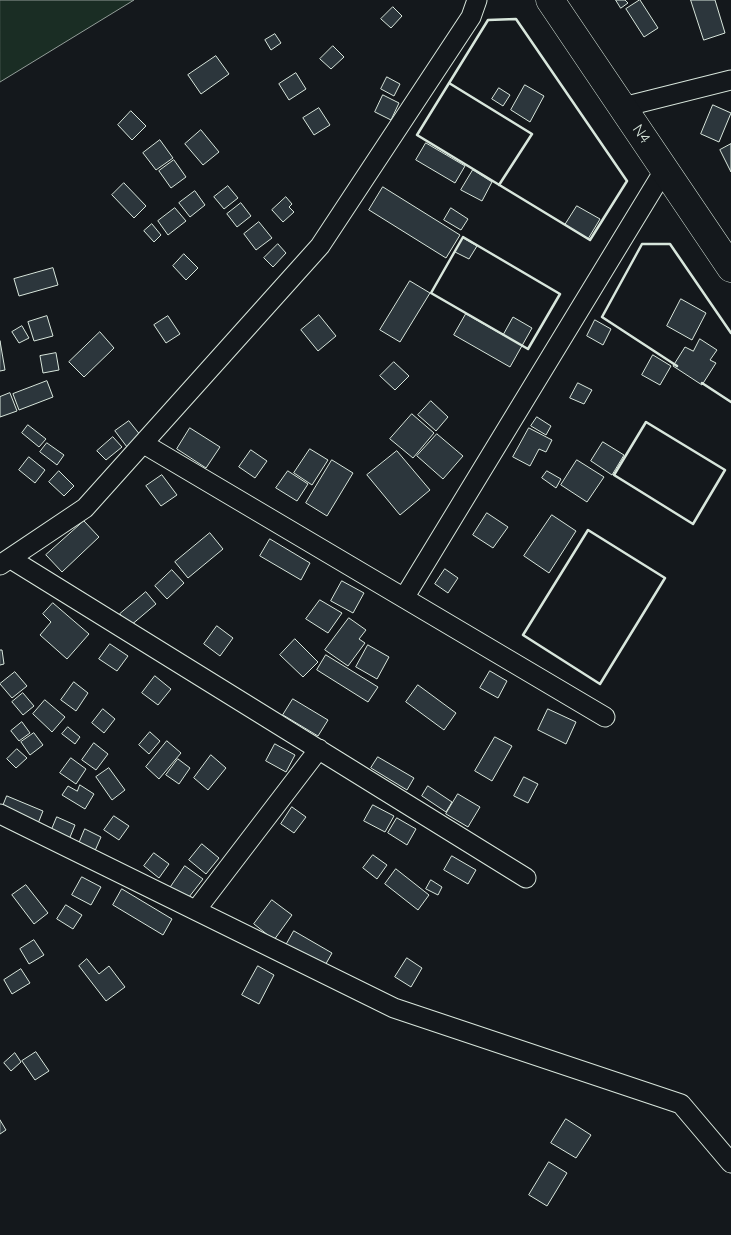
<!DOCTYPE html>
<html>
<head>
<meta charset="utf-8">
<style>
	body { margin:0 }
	canvas { display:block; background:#14181c }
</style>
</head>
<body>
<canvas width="731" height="1235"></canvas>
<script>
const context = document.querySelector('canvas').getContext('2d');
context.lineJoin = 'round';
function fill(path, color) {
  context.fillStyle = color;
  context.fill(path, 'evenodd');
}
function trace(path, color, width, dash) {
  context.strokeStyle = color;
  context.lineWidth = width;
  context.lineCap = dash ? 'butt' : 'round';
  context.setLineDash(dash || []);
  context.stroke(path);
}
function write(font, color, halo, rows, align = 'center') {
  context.font = font + ' Quicksand,sans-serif';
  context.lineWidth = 4;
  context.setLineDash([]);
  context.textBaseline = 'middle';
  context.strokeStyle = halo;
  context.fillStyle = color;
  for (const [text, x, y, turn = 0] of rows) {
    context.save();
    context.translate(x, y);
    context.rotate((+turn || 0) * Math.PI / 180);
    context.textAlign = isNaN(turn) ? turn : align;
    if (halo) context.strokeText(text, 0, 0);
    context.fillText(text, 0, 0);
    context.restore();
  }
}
const green = new Path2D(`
	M0,0h134l-134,82z`);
fill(green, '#1a2d24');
trace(green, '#939e99', 1);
const building = new Path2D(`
	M616,0h9l3,3 -7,5z
	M640,0l18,28 -14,9 -18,-28z
	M691,0h24l10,33 -21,7z
	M393,7l9,9 -11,12 -10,-9z
	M275,34l6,9 -10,7 -6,-10z
	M333,46l11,11 -13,12 -11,-10z
	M216,56l13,18 -28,20 -13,-19z
	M296,73l10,16 -17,11 -10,-16z
	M387,77l13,7 -6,12 -13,-7z
	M525,85l19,11 -14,26 -19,-12z
	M499,88l11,7 -7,11 -11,-7z
	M383,95l16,8 -8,17 -16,-8z
	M713,105l18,8 -12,29 -18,-8z
	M319,108l11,17 -16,10 -11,-17z
	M131,111l15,15 -14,14 -14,-15z
	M201,130l18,22 -16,13 -18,-21z
	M160,140l13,18 -17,12 -13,-17z
	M426,143l39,23 -10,17 -39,-23z
	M731,144v28l-11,-22z
	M174,160l12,17 -15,11 -12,-17z
	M473,170l19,12 -10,19 -21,-11z
	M124,183l22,23 -12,12 -22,-23z
	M228,186l10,12 -14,11 -10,-12z
	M383,187l77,48 -14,23 -77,-48z
	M195,191l10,14 -15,12 -11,-14z
	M286,197l6,7 -3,3 5,5 -11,10 -11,-12z
	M241,203l10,13 -14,11 -10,-13z
	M577,206l23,13 -12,20 -23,-14z
	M175,208l11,13 -18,14 -10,-14z
	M451,208l17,11 -7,11 -17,-10z
	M259,222l13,16 -16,12 -12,-16z
	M152,224l9,11 -7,7 -10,-11z
	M463,238l14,8 -8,13 -14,-7z
	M278,244l8,9 -13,14 -9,-9z
	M184,254l14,14 -12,12 -13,-14z
	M53,268l5,17 -39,11 -5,-17z
	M410,281l20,12 -30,49 -20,-12z
	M681,299l25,14 -14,27 -25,-14z
	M466,314l37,21 10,-18 19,11 -22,39 -56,-32z
	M319,315l17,21 -18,15 -17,-21z
	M47,316l6,20 -19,5 -6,-19z
	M168,316l12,18 -14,9 -12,-18z
	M595,320l16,9 -8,16 -16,-9z
	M22,326l7,12 -10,5 -7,-11z
	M100,332l14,16 -30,29 -15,-15z
	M700,339l17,11 -7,10 6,3 -14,22 -29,-19 12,-19 8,4z
	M0,341l5,29 -5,1z
	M56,353l3,17 -16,3 -3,-17z
	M653,355l18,11 -11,19 -18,-10z
	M394,362l15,14 -14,14 -15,-14z
	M47,381l6,16 -34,13 -6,-16z
	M578,383l14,7 -8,14 -14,-6z
	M10,393l7,18 -17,6v-20z
	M431,401l17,16 -12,14 -18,-16z
	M412,414l22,19 -21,25 -23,-19z
	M537,417l14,9 -5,9 -15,-9z
	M129,421l12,15 -14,11 -12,-16z
	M28,425l18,14 -7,8 -17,-14z
	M190,428l30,19 -14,21 -29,-19z
	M529,428l23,12 -6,12 -7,-3 -9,17 -17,-9z
	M437,434l26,22 -20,23 -26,-23z
	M113,437l9,10 -16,13 -9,-9z
	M603,442l21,13 -12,20 -21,-14z
	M47,443l17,12 -7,10 -17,-13z
	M310,449l18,11 -16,25 -18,-12z
	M251,450l16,11 -12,17 -16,-11z
	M397,451l33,39 -30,25 -33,-40z
	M29,457l16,13 -10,13 -16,-13z
	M332,460l21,13 -26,43 -21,-13z
	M577,460l27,17 -17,25 -26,-17z
	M59,471l15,15 -10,10 -15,-14z
	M288,471l20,13 -11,17 -21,-13z
	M547,471l14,8 -5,9 -14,-10z
	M162,475l15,20 -16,11 -15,-20z
	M487,513l21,14 -15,21 -20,-13z
	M552,515l24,16 -27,42 -25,-17z
	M84,521l15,16 -37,35 -16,-17z
	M210,533l13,16 -35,29 -13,-16z
	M270,539l40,24 -9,17 -41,-24z
	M445,569l13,9 -10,15 -13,-9z
	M172,570l12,13 -17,16 -12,-13z
	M342,581l22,12 -11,20 -22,-12z
	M146,592l10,12 -26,22 -10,-12z
	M320,600l22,13 -14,20 -22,-14z
	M53,603l36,31 -22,25 -27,-24 11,-13 -8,-8z
	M349,618l17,12 -7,9 6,4 -17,23 -23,-16z
	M217,626l16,12 -13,18 -16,-12z
	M295,639l23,23 -15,15 -23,-22z
	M110,644l18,12 -11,15 -18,-12z
	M368,645l21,12 -12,22 -21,-12z
	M0,650h2l2,14 -4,1z
	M326,655l52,32 -10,15 -51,-32z
	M490,671l17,10 -9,17 -18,-10z
	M15,672l12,14 -15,12 -12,-14z
	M155,676l16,13 -13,16 -16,-12z
	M74,682l14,11 -12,18 -15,-11z
	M418,685l38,28 -12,17 -38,-28z
	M23,693l11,13 -11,9 -11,-13z
	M293,699l35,21 -10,16 -35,-21z
	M45,700l20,17 -13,15 -19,-18z
	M103,709l12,10 -11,14 -12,-10z
	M548,709l28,13 -10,22 -28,-14z
	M22,722l8,11 -11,8 -8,-10z
	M68,727l12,10 -5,7 -13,-10z
	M150,732l10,9 -11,13 -10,-9z
	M34,733l9,12 -13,10 -9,-13z
	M495,737l17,9 -20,35 -17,-10z
	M167,741l14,12 -22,26 -13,-12z
	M94,743l14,11 -12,16 -14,-10z
	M275,744l20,11 -9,17 -20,-11z
	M17,749l10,9 -11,10 -9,-9z
	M211,755l15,13 -18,22 -14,-12z
	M378,757l36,21 -7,12 -36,-22z
	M71,758l15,11 -10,15 -16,-11z
	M178,759l12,9 -11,16 -13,-9z
	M109,768l16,22 -13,10 -16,-23z
	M524,777l14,7 -10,19 -14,-7z
	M80,785l14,9 -9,15 -23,-14 6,-9 9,5z
	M428,786l24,16 -6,10 -24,-16z
	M458,794l22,13 -12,20 -22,-13z
	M7,796l36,15 -6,15 -36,-15z
	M373,805l21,11 -9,16 -21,-11z
	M292,807l14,10 -12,16 -13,-9z
	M114,816l15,10 -10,14 -15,-10z
	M57,817l18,8 -7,17 -18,-8z
	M397,818l19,11 -9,16 -19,-12z
	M85,829l16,8 -7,16 -16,-7z
	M202,844l17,14 -13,16 -17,-14z
	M154,853l15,11 -10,14 -15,-12z
	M373,855l14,10 -10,14 -14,-11z
	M452,856l24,14 -8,14 -24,-14z
	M185,866l18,13 -14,18 -19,-9z
	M396,869l33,26 -11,15 -33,-26z
	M82,877l19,10 -10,18 -19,-10z
	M431,880l11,7 -4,8 -12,-6z
	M26,885l22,28 -14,11 -22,-29z
	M122,889l50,30 -9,16 -50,-30z
	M272,900l20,15 -18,25 -20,-16z
	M66,905l16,10 -9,14 -16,-10z
	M294,931l38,22 -9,16 -38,-22z
	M34,940l10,15 -15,9 -9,-15z
	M407,958l15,10 -11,19 -16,-10z
	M87,959l12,15 10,-8 16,21 -19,14 -27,-35z
	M258,966l16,9 -15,29 -17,-9z
	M21,969l9,14 -18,11 -8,-14z
	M36,1052l13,19 -14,9 -13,-19z
	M15,1053l6,9 -10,9 -7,-8z
	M566,1119l25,16 -15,23 -25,-15z
	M0,1120l6,10 -6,4z
	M549,1162l18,11 -20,33 -18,-11z`);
fill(building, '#2c363c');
trace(building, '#d8e6dc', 1);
const minor = new Path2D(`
	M623,107l108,-27
	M144,444l461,273
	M11,559l515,319
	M0,565l85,-57 235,-262 151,-229 6,-17
	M404,598l261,-429
	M0,814l394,194 287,96 50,59
	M196,910l123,-161`);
const primary = new Path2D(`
	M550,0l181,268`);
trace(minor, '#d8e6dc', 21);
trace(primary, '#d8e6dc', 29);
trace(minor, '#14181c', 19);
trace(primary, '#14181c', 28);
trace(new Path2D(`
	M516,19l111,162 -37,59 -173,-105 71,-115z
	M449,83l83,51 -33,51
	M463,237l97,57 -32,55 -97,-56z
	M677,366l-75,-49 40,-73h28l61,89
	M702,383l29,19
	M646,422l79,48 -32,54 -79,-49z
	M588,530l77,48 -65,106 -77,-49z`), '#d8e6dc', 2.5);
write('15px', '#d8e6dc', '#14181c', [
	["N4",641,134,56]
]);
</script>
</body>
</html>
